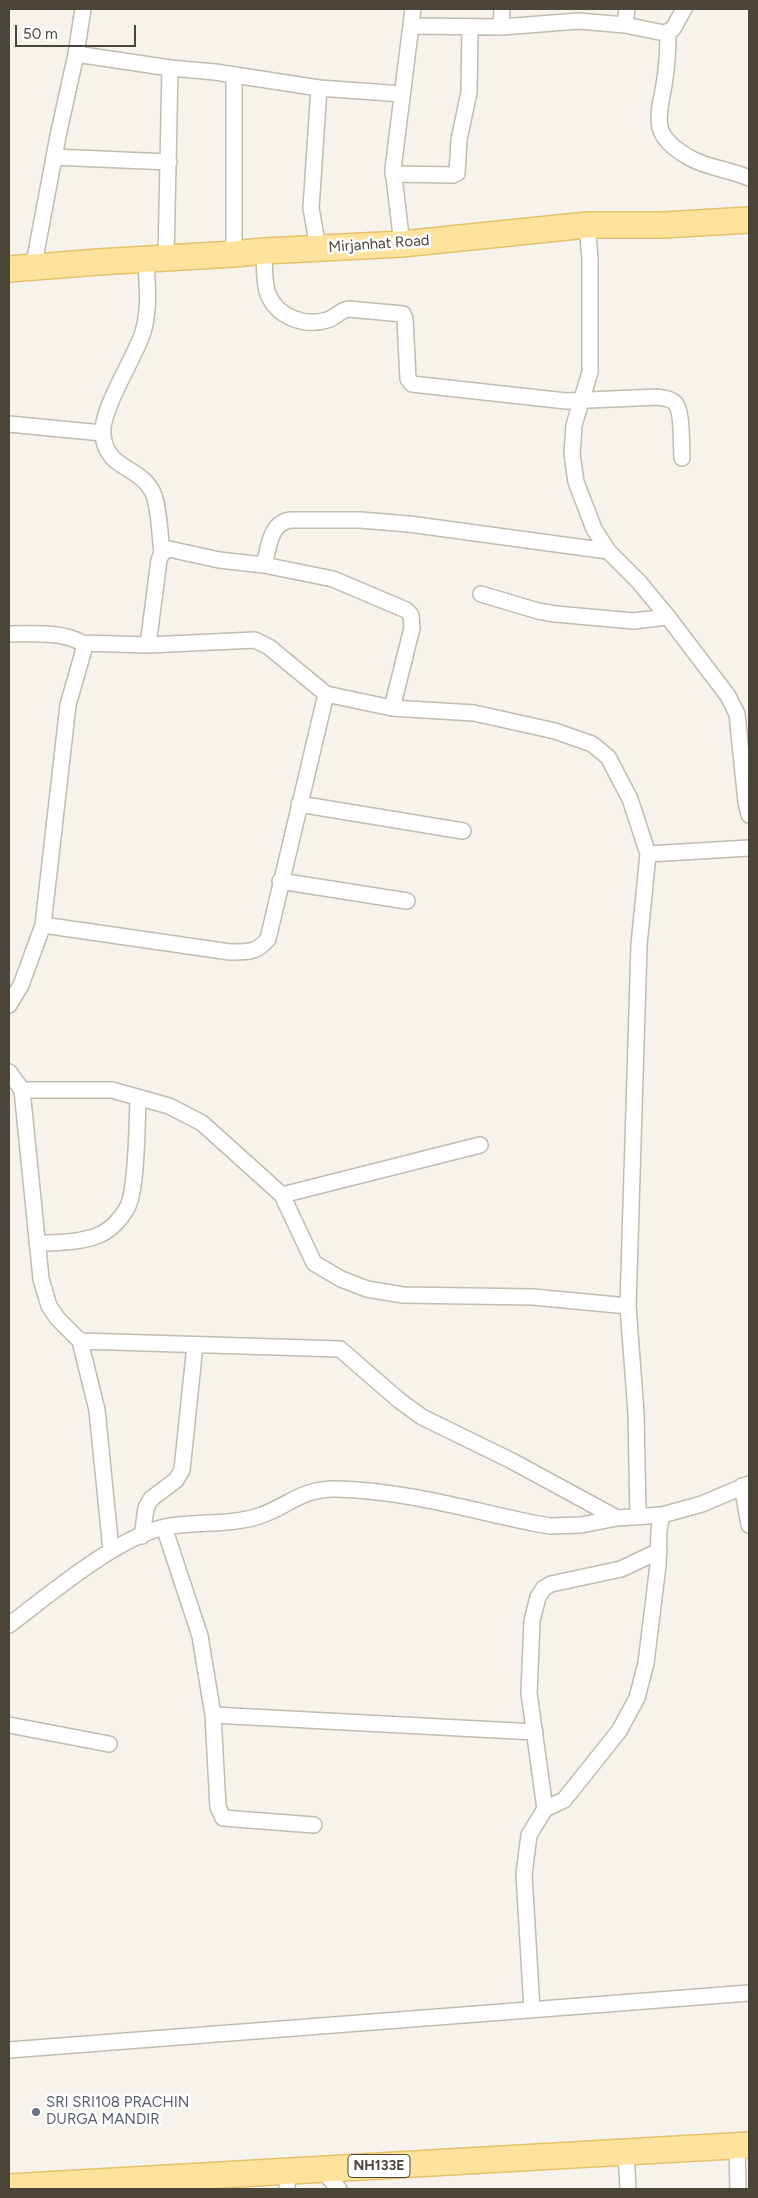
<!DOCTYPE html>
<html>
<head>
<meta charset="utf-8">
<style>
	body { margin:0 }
	#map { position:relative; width:758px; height:2198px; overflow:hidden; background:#f6f3ec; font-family:Figtree,sans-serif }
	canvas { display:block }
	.frame { position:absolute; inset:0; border:10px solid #4b4439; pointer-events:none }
	.scale { position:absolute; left:15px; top:25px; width:121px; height:22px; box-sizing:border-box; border:2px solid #4b4439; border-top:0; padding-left:6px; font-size:15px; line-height:18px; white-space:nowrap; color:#4b4439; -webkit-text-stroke:4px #fff; paint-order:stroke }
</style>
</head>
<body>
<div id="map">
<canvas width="758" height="2198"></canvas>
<div class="frame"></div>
<div class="scale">50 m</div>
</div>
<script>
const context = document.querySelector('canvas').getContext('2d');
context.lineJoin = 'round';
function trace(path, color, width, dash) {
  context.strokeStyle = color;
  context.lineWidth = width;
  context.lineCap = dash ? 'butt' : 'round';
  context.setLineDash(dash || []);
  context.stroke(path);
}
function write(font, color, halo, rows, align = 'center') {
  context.font = font + ' Figtree,sans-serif';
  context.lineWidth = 5;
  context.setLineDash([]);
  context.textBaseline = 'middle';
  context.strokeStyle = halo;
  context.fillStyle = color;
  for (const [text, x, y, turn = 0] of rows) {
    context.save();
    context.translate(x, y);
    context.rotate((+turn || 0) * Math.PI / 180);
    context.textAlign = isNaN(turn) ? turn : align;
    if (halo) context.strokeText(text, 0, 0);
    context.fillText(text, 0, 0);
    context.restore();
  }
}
const minor = new Path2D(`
	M625,25l2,-16
	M411,26l90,1 78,-6 46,4 39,8 9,-4 11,-20
	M501,27l1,-18
	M668,32c0,18 -1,35 -4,53 -2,13 -7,29 -4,42 3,14 19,25 32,32 17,9 39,11 57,19
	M76,54l94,14 45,4 104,16 83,6
	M234,75v179
	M54,157l115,5
	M393,174l60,1 4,-2 2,-33 10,-48 1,-64
	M587,225l3,34v113l-16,53 -2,29 4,28 18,47 14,22 31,31 29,35 60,79 9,18 9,88 3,13
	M402,244l-9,-75 20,-160
	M318,248l-7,-40 8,-120
	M264,251c1,13 -1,30 4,43 9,23 37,33 59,26 8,-2 12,-9 21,-11l55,5 2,5 3,60 4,5 154,17 92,-4c5,1 11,1 16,5 9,7 7,43 8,56
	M166,258l4,-190
	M146,260c1,24 4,49 -3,72 -8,26 -43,78 -40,103 3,35 38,31 50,58 6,12 7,45 9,60
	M33,269l25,-133 18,-82 7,-45
	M9,424l93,9
	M264,565c5,-18 6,-43 27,-45h69l49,4 199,27
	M481,594l57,17 18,3 77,7 35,-4
	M9,634c22,0 53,-3 73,9l2,6 -16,56 -25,220 -22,60 -12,20
	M82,643l66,2 107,-5 14,7 57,47 66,14 82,5 81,18 37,13 16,13 22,42 18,55 -9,91 -11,361 8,107 2,103
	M148,645l11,-85 3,-7 7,-4 50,11 45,5 69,14 73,31 5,5 1,13 -20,80
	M299,804l164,27
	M648,854l101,-6
	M280,881l127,20
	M43,925l187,27c18,0 26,1 38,-13l58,-245
	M9,1072l13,18 19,189 8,27 9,13 22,22 17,69 14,140
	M22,1090h90l57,16 33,17 80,72 32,68 27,16 26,10 36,6 130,2 95,9
	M282,1195l198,-50
	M37,1244c20,-2 43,-1 62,-9 12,-5 23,-17 29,-29 9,-19 9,-84 10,-108
	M80,1341l260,8 60,52 22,16 90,44 105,57
	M742,1486l7,39
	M164,1527l36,109 13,79 5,92 5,11 91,7
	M142,1536l4,-28 5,-9 25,-19 6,-10 13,-125
	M9,1625c40,-30 108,-88 156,-98 31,-6 63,-1 94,-11 28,-9 43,-28 77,-27 65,1 134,21 197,34l17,3 31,-1 36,-7 45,-3 40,-11 47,-20
	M213,1715l322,17
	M9,1725l100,19
	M545,1809l-16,-116 3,-72 6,-24 6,-9 7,-4 70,-15 38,-18
	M532,2010l-8,-136 5,-39 16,-26 19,-9 55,-69 18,-33 9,-35 12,-98 1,-35 3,-15
	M9,2050l740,-57
	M737,2146l1,43
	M626,2152l2,37
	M321,2169l18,20
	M287,2189l1,-18`);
const primary = new Path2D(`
	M9,269l89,-7 136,-8 30,-3 138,-7 185,-19h77l85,-5
	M9,2187l740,-42`);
trace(minor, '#c2bbae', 18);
trace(primary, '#e6c16a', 28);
trace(minor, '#fff', 15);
trace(primary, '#ffe39c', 25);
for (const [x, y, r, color] of [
	[36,2112,5,"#6b7280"]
]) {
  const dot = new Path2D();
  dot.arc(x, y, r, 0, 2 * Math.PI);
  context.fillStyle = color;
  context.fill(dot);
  trace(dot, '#fff', 2);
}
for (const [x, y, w] of [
	[379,2166,62]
]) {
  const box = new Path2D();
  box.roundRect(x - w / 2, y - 11.5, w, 23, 4);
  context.fillStyle = '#fff';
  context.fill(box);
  trace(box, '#4b4439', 1);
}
write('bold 14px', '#4b4439', null, [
	["NH133E",379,2166]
]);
write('15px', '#4b4439', '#fff', [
	["Mirjanhat Road",379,244,-4]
]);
write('15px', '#5b616d', '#fff', [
	["SRI SRI108 PRACHIN",46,2103],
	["DURGA MANDIR",46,2120]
], 'left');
</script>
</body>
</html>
